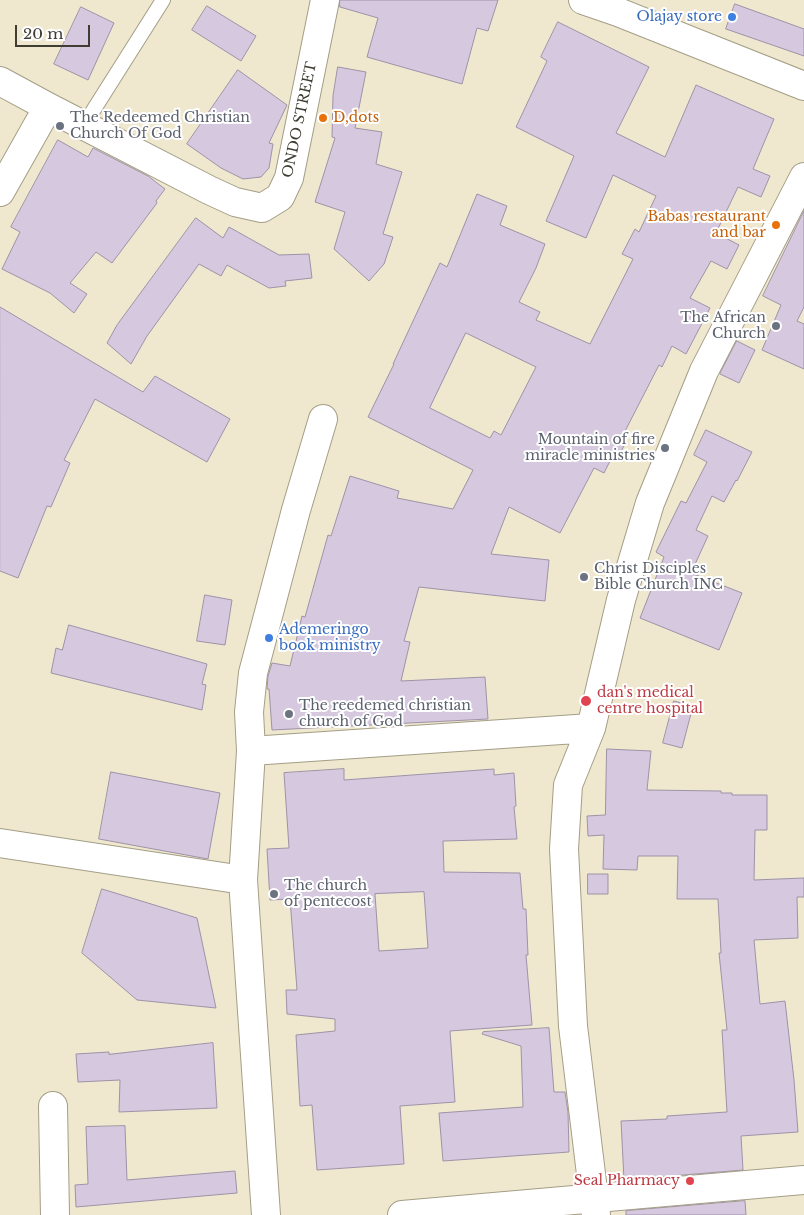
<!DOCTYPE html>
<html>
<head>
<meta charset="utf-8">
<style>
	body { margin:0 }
	#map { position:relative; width:804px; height:1215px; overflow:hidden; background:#efe8cf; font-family:"Libre Baskerville",serif }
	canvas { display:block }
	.scale { position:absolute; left:15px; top:25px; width:75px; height:22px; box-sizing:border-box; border:2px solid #3f3c32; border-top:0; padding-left:6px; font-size:15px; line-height:18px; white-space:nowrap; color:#3f3c32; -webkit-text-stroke:4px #fff; paint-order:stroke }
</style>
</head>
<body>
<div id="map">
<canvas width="804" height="1215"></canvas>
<div class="scale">20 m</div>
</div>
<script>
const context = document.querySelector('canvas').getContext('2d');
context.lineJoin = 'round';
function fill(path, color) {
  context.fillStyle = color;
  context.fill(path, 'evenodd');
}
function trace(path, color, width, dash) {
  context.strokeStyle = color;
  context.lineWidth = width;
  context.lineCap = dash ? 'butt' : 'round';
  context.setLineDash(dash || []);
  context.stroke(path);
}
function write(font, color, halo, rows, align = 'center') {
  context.font = font + ' "Libre Baskerville",serif';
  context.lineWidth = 4;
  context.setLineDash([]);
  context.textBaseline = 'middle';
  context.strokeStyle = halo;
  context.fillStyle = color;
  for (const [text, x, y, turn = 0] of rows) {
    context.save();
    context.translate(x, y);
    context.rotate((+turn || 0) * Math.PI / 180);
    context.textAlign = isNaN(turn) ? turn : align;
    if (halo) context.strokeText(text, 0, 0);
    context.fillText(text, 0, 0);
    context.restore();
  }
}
const building = new Path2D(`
	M340,0h158l-10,31 -11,-3 -15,56 -95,-27 11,-39 -38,-11z
	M735,4l69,25v27l-78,-27z
	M207,6l49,30 -15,25 -49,-31z
	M81,7l33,16 -26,57 -34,-16z
	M558,22l91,45 -33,66 49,24 31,-72 78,34 -21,50 17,7 -9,21 -23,-10 -22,46 23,12 -12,24 -16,-8 -21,37 20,10 -24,46 -14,-8 -10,21 -3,-2 -38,74 5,3 -10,19 -5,-2 -7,14 -10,-5 -34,65 -51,-26 -18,47 58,6 -4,41 -126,-14 -15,54 6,1 -9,39 84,-4 3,42 -216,11 -3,-41h-2l1,-13 4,-13 18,3 12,-50 3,1 23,-82 3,1 19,-60 49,15 -2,7 56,11 20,-39 -105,-53 26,-53h-1l47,-101 7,4 30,-73 30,12 -7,19 45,19 -9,24 -17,34 21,10 -4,8 54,24 43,-85 -11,-5 13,-25 4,3 17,-36 -43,-21 -27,63 -40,-17 28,-65 -58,-29 31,-66 -6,-4zM466,333l70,34 -35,68 -7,-4 -4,7 -60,-30z
	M338,67l28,5 -11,56 27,4 -6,32 26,8 -19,62 10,3 -9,27 -15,17 -35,-32 11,-37 -30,-10 20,-64 -3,-1 1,-41z
	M238,70l49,35 -18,38 4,1 -4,24 -8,9 -18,2 -22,-11 -34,-24z
	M58,140l30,17 5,-9 55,28 17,13 -9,12 1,2 -45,60 -16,-11 -26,31 17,11 -13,19 -24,-20 -48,-24 18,-37 -9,-5z
	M804,211v96l-7,14 7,3v45l-42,-19 19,-45 -18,-9z
	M196,218l27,20 6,-11 50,28 30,-1 3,24 -27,3 1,5 -17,2 -42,-23 -6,11 -22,-12 -52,72 -16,28 -24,-21 10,-18z
	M0,307l143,85 12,-16 75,43 -23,43 -112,-63 -31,61 6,3 -19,44 -4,-1 -29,72 -18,-7z
	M737,341l18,9 -16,33 -19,-9z
	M706,430l46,22 -15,29 -1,-1 -12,22 -12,-6 -16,34 12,6 -17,37 51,20 -23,57 -79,-32 24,-61 -8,-5 25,-51 5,2 21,-41 -13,-7z
	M205,595l27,5 -7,45 -28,-4z
	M69,625l138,39 -5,20 4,1 -4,25 -151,-37 5,-25 6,2z
	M674,701l19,5 -11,42 -19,-5z
	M607,749l44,2 -4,39 74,1v2h11v2h35v35h-12l-1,50 50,-2v19h-7l1,41 -44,2 6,64 25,-3 9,79 4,52 -57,4 2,34 -119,10 -3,-59 46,-2v-3l60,-4 -5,-82h5l-8,-77h2l-3,-54h-41l1,-43h-40l-1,14 -34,-1 1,-34 -16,1 -1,-20 18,-1z
	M344,769v11l150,-11v6l20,-2 2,33 -2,1 3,32 -74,2 1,31 76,1 3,36h3l2,46h-2l6,70 -82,6 5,71 -55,4 4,58 -87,6 -5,-65 -12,1 -4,-71 39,-4v-12l-48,-5 -1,-24h11l-7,-91 -20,1 -3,-51 22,-1 -5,-75zM424,892l4,56 -49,3 -4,-57z
	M111,772l109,21 -12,66 -109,-20z
	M588,874h20v20h-20z
	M102,889l95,29 19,90 -79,-8 -55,-47z
	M549,1028l5,64h11l3,20 1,40 -126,9 -4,-48 84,-6 -2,-61 -39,-12 1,-2z
	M213,1043l4,65 -98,4 1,-32 -42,2 -2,-28 33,-2v2z
	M125,1126l2,54 108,-9 2,22 -161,14 -1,-22 13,-1 -2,-57z
	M745,1201l1,14h-120v-4z`);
fill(building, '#d5c8df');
trace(building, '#9e92a7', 1);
const service = new Path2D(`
	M84,125l79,-125`);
const minor = new Path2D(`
	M0,81l48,26 161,83 26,12 27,6 18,-11 9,-19 36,-178
	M0,192l48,-85
	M251,751l340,-23
	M0,843l243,37
	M53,1106l2,109
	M266,1215l-23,-335 8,-129 -2,-39 4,-39 43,-163 27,-91
	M402,1215l402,-35
	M596,1215l-23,-189 -9,-177 4,-64 23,-57 30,-128 29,-97 54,-132 100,-194`);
const tertiary = new Path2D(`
	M583,0l35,12 186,74`);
trace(service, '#a49e86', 16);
trace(minor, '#a49e86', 30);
trace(tertiary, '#a49e86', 30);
trace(service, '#fff', 14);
trace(minor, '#fff', 28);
trace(tertiary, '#fff', 28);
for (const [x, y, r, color] of [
	[732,17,5,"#3f7fe0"],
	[323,118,5,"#e8710a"],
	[60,126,5,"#6b7280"],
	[776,225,5,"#e8710a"],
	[776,326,5,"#6b7280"],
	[665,448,5,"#6b7280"],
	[584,577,5,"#6b7280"],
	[269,638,5,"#3f7fe0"],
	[586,701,6,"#e0444e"],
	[289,714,5,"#6b7280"],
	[274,894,5,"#6b7280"],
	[690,1181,5,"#e0444e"]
]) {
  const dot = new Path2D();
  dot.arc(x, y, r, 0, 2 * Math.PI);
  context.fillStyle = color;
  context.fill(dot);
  trace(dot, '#fff', 2);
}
write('14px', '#366cbe', '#fff', [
	["Olajay store",722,17],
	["Ademeringo",279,630,"left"],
	["book ministry",279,646,"left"]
], 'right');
write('14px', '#5b616d', '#fff', [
	["The Redeemed Christian",70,118],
	["Church Of God",70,134],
	["The African",766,318,"right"],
	["Church",766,334,"right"],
	["Mountain of fire",655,440,"right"],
	["miracle ministries",655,456,"right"],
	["Christ Disciples",594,569],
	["Bible Church INC",594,585],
	["The reedemed christian",299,706],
	["church of God",299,722],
	["The church",284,886],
	["of pentecost",284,902]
], 'left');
write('14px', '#c56008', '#fff', [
	["D,dots",333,118],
	["Babas restaurant",766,217,"right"],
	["and bar",766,233,"right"]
], 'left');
write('14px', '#3f3c32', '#fff', [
	["ONDO STREET",300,120,-78]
]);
write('14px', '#be3a42', '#fff', [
	["dan's medical",597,693],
	["centre hospital",597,709],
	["Seal Pharmacy",680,1181,"right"]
], 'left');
</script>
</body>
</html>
